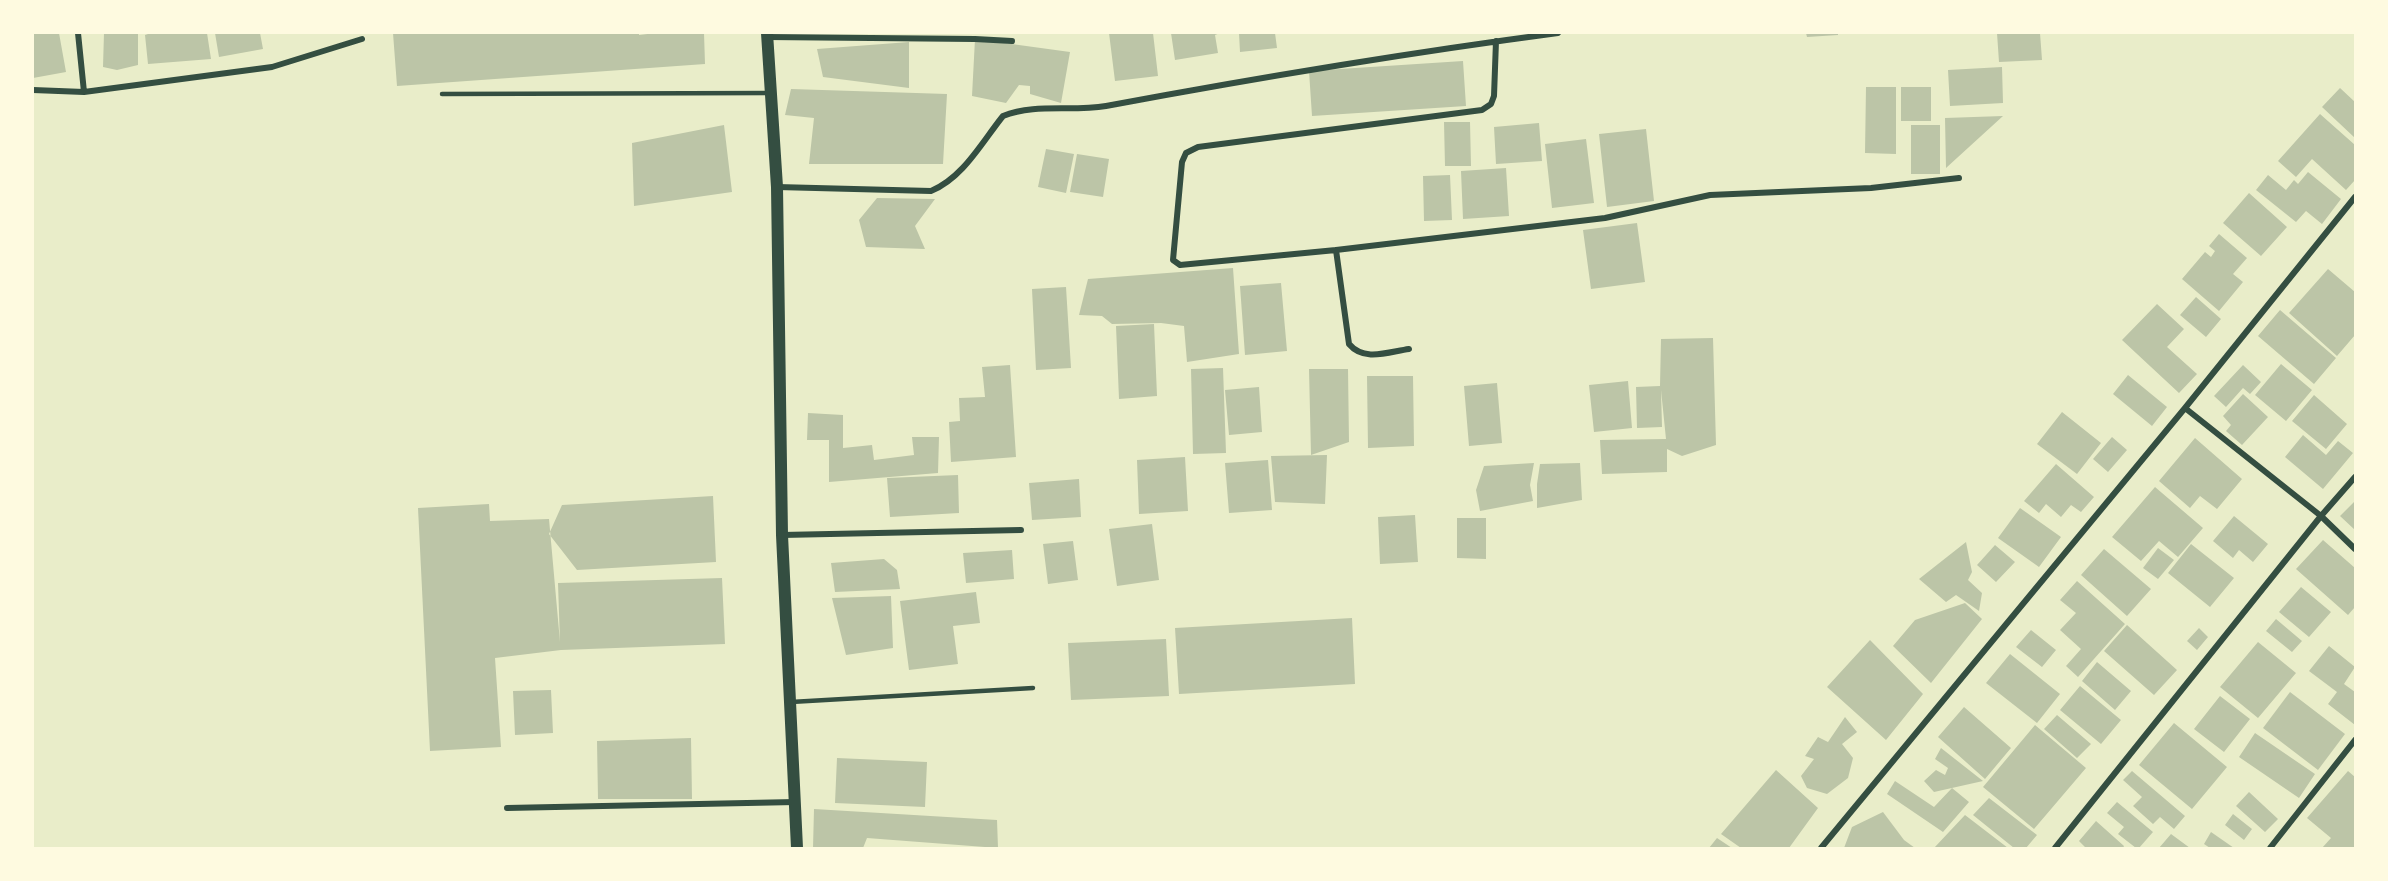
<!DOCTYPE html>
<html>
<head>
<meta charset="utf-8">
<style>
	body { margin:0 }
	#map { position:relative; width:2388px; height:881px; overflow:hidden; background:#e9edc9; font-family:Ubuntu,sans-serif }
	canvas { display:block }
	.frame { position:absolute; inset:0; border:34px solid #fefae0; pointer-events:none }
</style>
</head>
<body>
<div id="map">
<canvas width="2388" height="881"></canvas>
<div class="frame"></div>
</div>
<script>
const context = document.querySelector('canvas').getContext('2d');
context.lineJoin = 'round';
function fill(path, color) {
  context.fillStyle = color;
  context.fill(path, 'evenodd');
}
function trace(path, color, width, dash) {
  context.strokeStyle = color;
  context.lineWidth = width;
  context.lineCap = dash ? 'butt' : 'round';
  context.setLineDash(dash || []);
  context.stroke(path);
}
fill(new Path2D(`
	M33,33h26l7,39 -33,6z
	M104,33h34v32l-21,5 -14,-3z
	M151,33h56l4,26 -63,5 -3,-29z
	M215,33h45l3,16 -44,8z
	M393,33h246v2l17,-2h48l1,31 -308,22z
	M1109,33h44l5,43 -43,5z
	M1171,33h49l-5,2 3,18 -43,7z
	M1239,33h36l2,15 -37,4z
	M1806,33h32v2l-31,2z
	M1997,33h43l2,27 -43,2z
	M975,39l95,13 -9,51 -31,-9v-8l-11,-1 -13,18 -34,-7z
	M909,42v46l-86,-11 -6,-28z
	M1463,61l3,45 -154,10 -3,-45z
	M2002,67l1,36 -53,3 -2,-36z
	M1866,87h30v67l-31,-1z
	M1901,87h30v34h-30z
	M2340,88l15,14v36l-33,-31z
	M791,89l156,5 -4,70h-134l5,-46 -29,-3z
	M2320,114l35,31v35l-9,10 -34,-31 -16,18 -18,-16z
	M2003,116l-57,52 -1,-50z
	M1444,122h26l1,44h-26z
	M1539,123l3,38 -46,3 -2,-37z
	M724,125l8,67 -98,14 -2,-63z
	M1911,125h29v49h-29z
	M1646,129l8,72 -47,6 -8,-73z
	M1586,139l8,64 -42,5 -7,-64z
	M1046,149l28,5 -8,39 -28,-6z
	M1077,154l32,5 -6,38 -33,-5z
	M1506,168l3,48 -46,3 -2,-48z
	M2308,172l33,27 -19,25 -16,-13 -10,11 -40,-32 12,-15 18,15 8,-10 4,4z
	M1450,175l2,45 -28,1 -1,-45z
	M2249,193l38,34 -26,29 -38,-33z
	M877,198l58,1 -20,27 10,23 -59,-2 -7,-27z
	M1637,223l8,59 -54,7 -8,-59z
	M2219,234l28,24 -14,16 10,8 -24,29 -37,-32 23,-27 6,5 4,-6 -6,-5z
	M1233,268l6,86 -52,8 -3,-36 -23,-3 -49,1 -10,-8 -23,-1 9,-36z
	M2328,269l27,23v43l-18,21 -48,-43z
	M1281,283l6,68 -42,4 -5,-69z
	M1066,287l5,81 -35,2 -4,-81z
	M2196,297l25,22 -15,18 -26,-22z
	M2157,304l27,25 -17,18 30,27 -18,19 -57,-53z
	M2280,310l56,48 -22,26 -56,-48z
	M1154,324l3,72 -38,3 -3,-73z
	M1713,338l3,107 -34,11 -15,-7v23l-65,2 -2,-34 66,-1 -5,-49 1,37 -25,1 -1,-41 24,-1 1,-47z
	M2281,364l31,26 -26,31 -31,-26z
	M1010,365l6,92 -65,5 -2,-40 11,-1 -1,-23 26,-1 -3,-30z
	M2243,365l18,17 -11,12 -7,-6 -17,19 -12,-11z
	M1223,368l3,85 -33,1 -2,-85z
	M1309,369h39l1,73 -38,13z
	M2128,375l39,32 -15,19 -39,-32z
	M1367,376h46l1,70 -46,2z
	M1628,381l4,47 -38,4 -5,-47z
	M1497,383l5,60 -33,3 -5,-60z
	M1259,387l3,45 -33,3 -4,-45z
	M2243,394l25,23 -26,28 -16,-14 5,-6 -8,-9z
	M2314,395l33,29 -21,25 -34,-28z
	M2062,412l39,31 -24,31 -40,-30z
	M808,413l35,2v33l29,-3 2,15 40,-5 -2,-18h27l-1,36 -109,9v-42h-22z
	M2303,435l23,20 12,-14 15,12 -30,36 -38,-32z
	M2112,437l15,13 -19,22 -15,-13z
	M2195,438l47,41 -25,30 -17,-13 -10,12 -31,-27z
	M1327,455l-2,49 -50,-2 -4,-46z
	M1185,457l3,54 -49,3 -2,-54z
	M1268,460l4,50 -43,3 -4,-50z
	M1534,463l-4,22 3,16 -53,10 -4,-21 8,-24z
	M1580,463l2,37 -45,8v-24l3,-20z
	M2056,464l38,33 -13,15 -10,-7 -10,12 -15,-13 -7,9 -15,-12z
	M958,475l1,38 -69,4 -3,-39z
	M1079,479l2,38 -49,3 -3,-37z
	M2155,487l48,41 -25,29 -19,-16 -18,20 -29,-24z
	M713,496l3,66 -139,8 -28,-36 13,-29z
	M2355,501v29l-15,-14z
	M489,504l1,17 59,-2 11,123 -2,-59 164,-5 3,66 -164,6 -66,8 6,89 -71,4 -12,-243z
	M2020,508l41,29 -22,30 -41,-29z
	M1415,515l3,47 -38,2 -2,-47z
	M2234,516l34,28 -15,18 -14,-12 -6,8 -20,-17z
	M1457,518h29v41l-29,-1z
	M1152,524l7,56 -42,6 -8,-57z
	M2323,540l32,28v39l-7,8 -52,-46z
	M1073,541l5,39 -30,4 -5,-40z
	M1966,542l6,30 -4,8 14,13 -3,18 -23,-16 -10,7 -27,-23z
	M2191,544l43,34 -24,29 -42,-34z
	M1995,545l20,17 -19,20 -19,-17z
	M2158,548l16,12 -16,19 -15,-11z
	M2104,549l47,40 -24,27 -46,-41z
	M1012,550l2,29 -48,4 -3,-30z
	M884,559l13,11 3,19 -65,3 -4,-29z
	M2077,581l48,43 -47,53 -12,-11 15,-17 -21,-19 16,-17 -16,-13z
	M2301,587l30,25 -22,25 -30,-25z
	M976,592l4,31 -27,3 5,38 -49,6 -9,-69z
	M891,596l2,52 -47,7 -14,-57z
	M1965,603l17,16 -51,64 -38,-37 22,-26z
	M1352,618l3,66 -176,10 -4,-66z
	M2276,619l26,22 -10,11 -26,-21z
	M2127,625l50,45 -23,25 -50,-44z
	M2199,628l9,9 -11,13 -10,-9z
	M2031,630l25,20 -14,17 -26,-20z
	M1166,639l3,57 -98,4 -3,-57z
	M1870,640l53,54 -37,46 -59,-53z
	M2258,642l38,31 -38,45 -38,-31z
	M2329,646l26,21 -11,17 11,8v33l-27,-21 9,-12 -28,-21z
	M2010,654l50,40 -23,29 -51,-40z
	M2097,662l34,29 -16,19 -33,-29z
	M2080,686l41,34 -20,24 -41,-34z
	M551,690l2,43 -38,2 -2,-44z
	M2290,692l55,42 -27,36 -55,-42z
	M2220,696l30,23 -26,33 -30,-23z
	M1964,707l47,41 -26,31 -47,-42z
	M2057,715l34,29 -14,14 -33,-29z
	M1845,717l12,15 -15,12 11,14 -5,20 -21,16 -20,-6 -6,-12 13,-17 -9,-3 13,-19 10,5z
	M2174,723l53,44 -35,42 -53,-44z
	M2035,725l51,43 -52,61 -51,-42z
	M2255,733l60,41 -16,24 -60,-41z
	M691,738l1,61h-94l-1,-58z
	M1941,748l42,33 -49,11 -10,-11 12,-11 9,5 3,-7 -13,-9z
	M837,758l90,4 -2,45 -90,-4z
	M1776,770l42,38 -29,40h-48l-20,-14z
	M2132,771l53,45 -11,13 -14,-12 -7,7 -20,-18 9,-9 -19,-17z
	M2348,771l7,6v71h-33l9,-10 -24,-20z
	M1895,781l39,26 18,-19 17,14 -26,30 -56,-38z
	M2249,792l29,27 -13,13 -29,-26z
	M1989,798l48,37 -11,13h-12l-41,-33z
	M2117,802l36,30 -14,16h-3l-18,-14 6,-7 -17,-14z
	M814,809l183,11 1,28 -131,-10 -4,10h-50z
	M1883,812l21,28 11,8h-71l8,-21z
	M2233,814l19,15 -8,11 -19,-15z
	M1965,815l43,33h-74z
	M2096,821l28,25 -1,2h-37l-7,-7z
	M2211,832l23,16h-24l-6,-4z
	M2171,834l19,14h-31z
	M1717,838l15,10h-23z`), '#bcc5a7');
trace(new Path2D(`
	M442,94l328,-1
	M791,702l242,-14`), '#344e41', 4.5);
trace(new Path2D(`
	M78,33l6,59
	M767,37l208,2 37,2
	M1496,41l-2,55 -3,8 -9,6 -284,37 -12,6 -4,9 -9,98 7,5 156,-15 269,-32 105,-23 161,-7 88,-10
	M33,90l51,2 188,-25 90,-28
	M777,187l154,4c32,-13 51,-49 72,-75 32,-13 69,-4 103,-10 150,-28 301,-53 452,-73
	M1336,250l13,94c15,18 39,8 60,5
	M2185,408l136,108 34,33
	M782,535l239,-5
	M507,808l288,-6
	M1821,848l364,-440 170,-211
	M2055,848l266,-332 34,-39
	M2270,848l85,-108`), '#344e41', 6);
trace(new Path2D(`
	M767,33l10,154 5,348 15,313`), '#344e41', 12);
</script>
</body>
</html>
